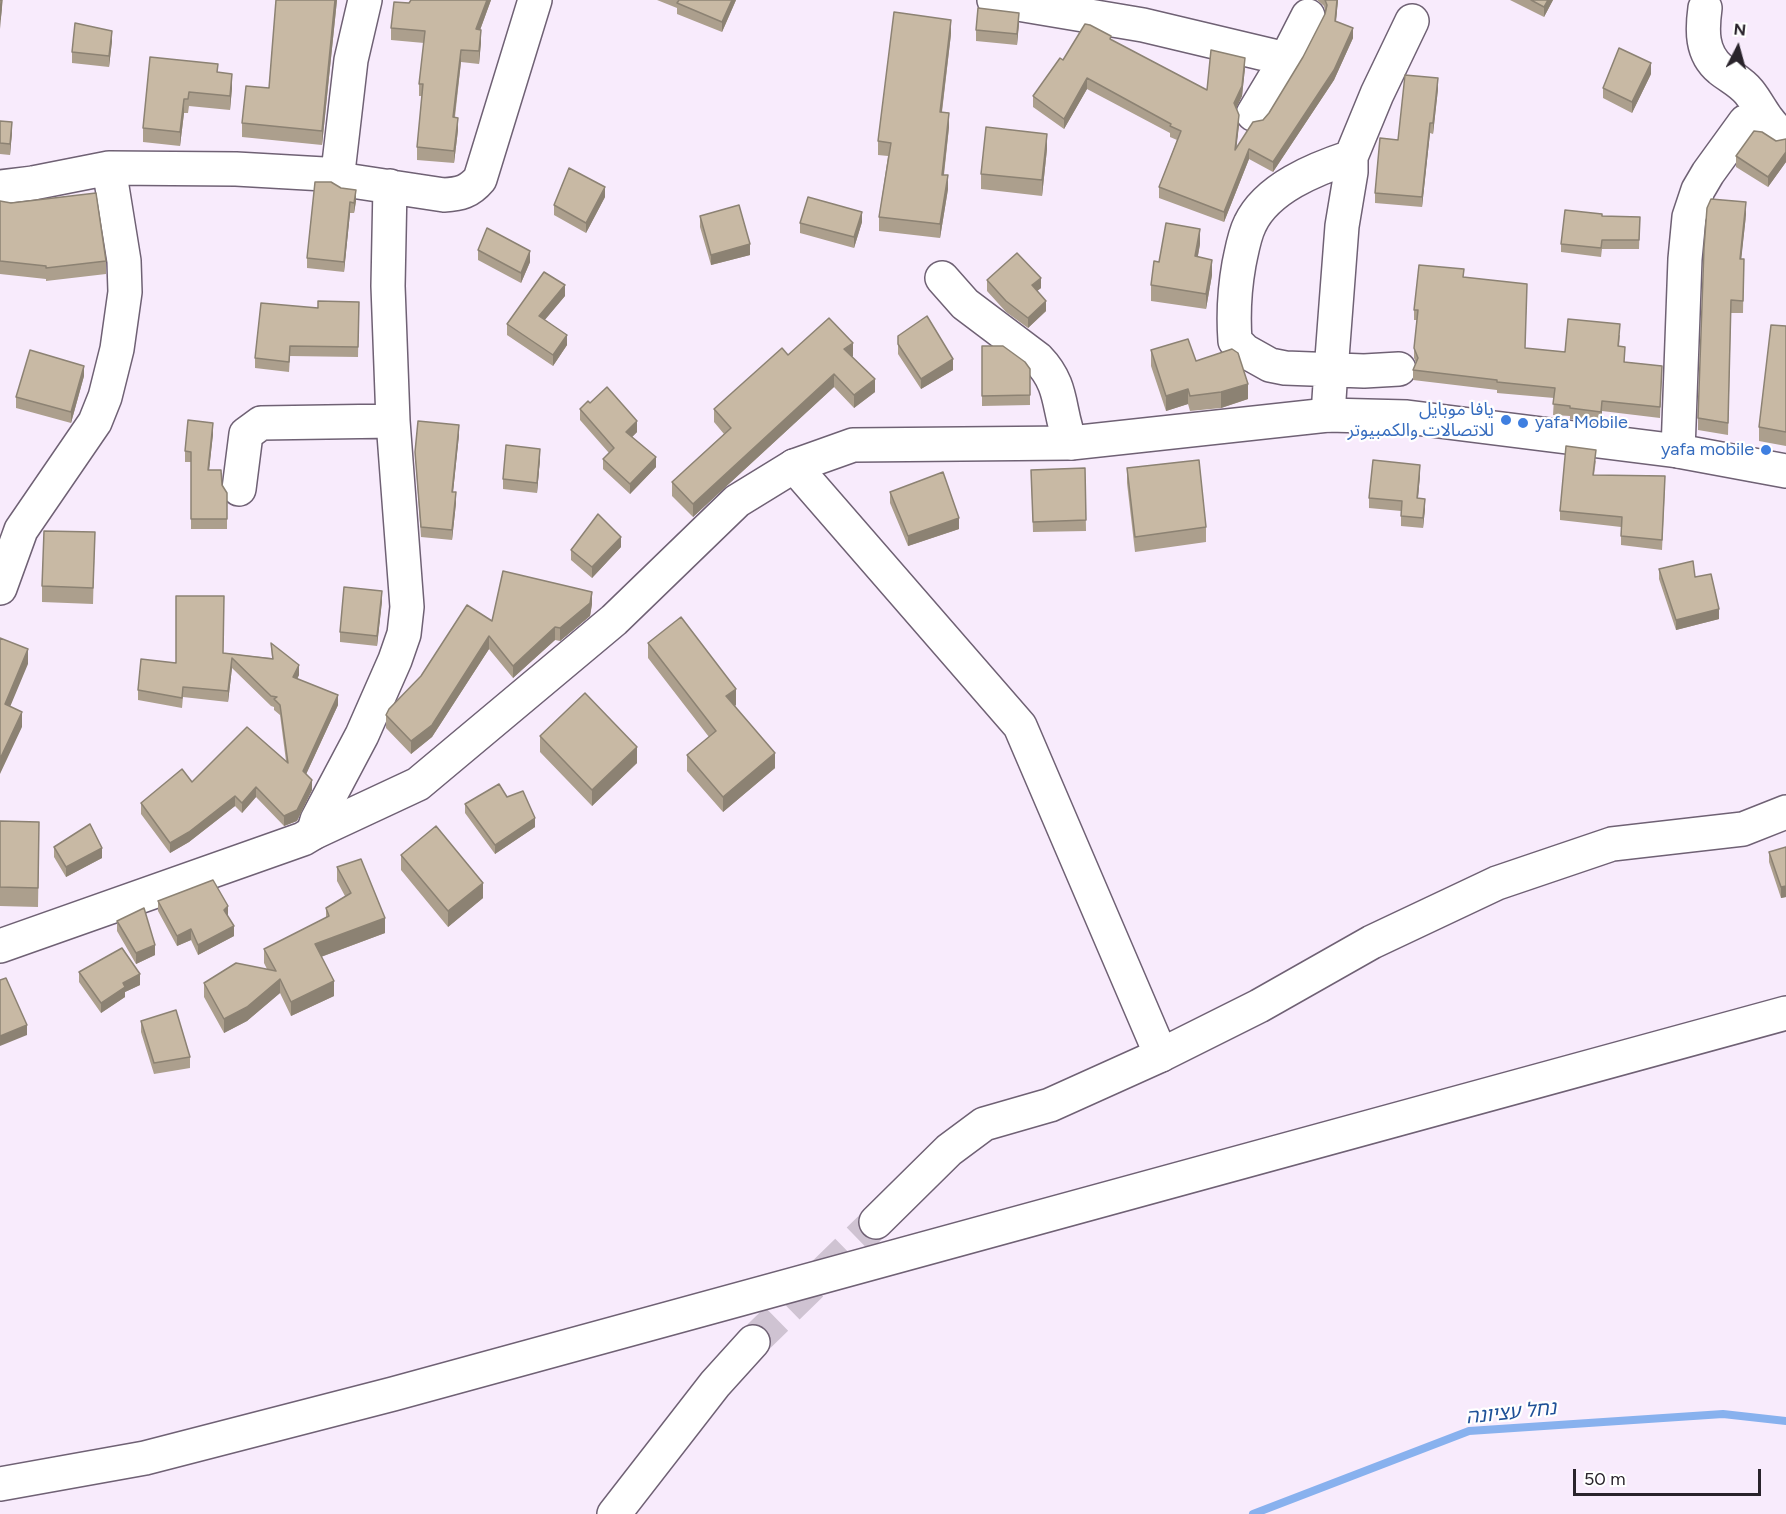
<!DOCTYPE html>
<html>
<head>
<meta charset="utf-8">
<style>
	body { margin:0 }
	#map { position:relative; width:1786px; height:1514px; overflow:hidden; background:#f8ebfc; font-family:Figtree,sans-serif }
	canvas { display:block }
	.north { position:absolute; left:1708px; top:18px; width:60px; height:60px; -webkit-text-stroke:4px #fff; paint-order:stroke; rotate:6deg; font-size:16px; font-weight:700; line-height:24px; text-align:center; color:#29232b }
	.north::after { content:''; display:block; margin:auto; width:21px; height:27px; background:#29232b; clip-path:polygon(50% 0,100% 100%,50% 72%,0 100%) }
	.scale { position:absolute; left:1573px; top:1469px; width:188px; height:27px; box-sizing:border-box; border:3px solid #29232b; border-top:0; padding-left:8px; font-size:18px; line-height:21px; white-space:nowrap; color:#29232b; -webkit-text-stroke:4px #fff; paint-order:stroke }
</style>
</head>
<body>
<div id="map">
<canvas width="1786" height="1514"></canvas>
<div class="north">N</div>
<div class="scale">50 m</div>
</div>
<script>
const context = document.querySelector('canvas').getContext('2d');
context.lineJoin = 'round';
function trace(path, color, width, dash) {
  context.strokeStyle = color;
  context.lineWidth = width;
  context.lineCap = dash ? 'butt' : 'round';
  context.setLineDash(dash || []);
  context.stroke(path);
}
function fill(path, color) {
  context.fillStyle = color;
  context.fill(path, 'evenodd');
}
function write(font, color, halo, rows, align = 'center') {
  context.font = font + ' Figtree,"Noto Sans Arabic","Noto Sans Hebrew",sans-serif';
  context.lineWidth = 4.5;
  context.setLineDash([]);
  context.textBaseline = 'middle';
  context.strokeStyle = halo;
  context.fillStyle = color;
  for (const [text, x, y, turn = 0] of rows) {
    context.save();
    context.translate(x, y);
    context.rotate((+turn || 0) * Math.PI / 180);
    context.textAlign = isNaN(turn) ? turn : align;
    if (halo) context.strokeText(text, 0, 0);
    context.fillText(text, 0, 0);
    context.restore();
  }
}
trace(new Path2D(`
	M1253,1514l216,-83 254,-17 63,7`), '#88b1ee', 8);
trace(new Path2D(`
	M753,1342l123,-120`), '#cfc3d2', 33, [33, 16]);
const minor = new Path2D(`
	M365,0l-14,60 -13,112 7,8 99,15c16,-1 25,-3 36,-16l55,-179
	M994,0l149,25 143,34
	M1705,8c-3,22 -4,45 15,61 10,8 21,13 29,23 12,15 15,28 31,41
	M1253,114l33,-55 22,-43
	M1351,157c-36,12 -84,31 -101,67 -6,12 -8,26 -11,40 -5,28 -6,49 -4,77l10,10 25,14 15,3 79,3 35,-2
	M0,187l33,-4 76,-15 127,1 88,5 14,-2
	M942,278l23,26 73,55c27,28 19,52 33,84
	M1328,415l2,-31 -4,-14 6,-12 10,-132 9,-54v-15l26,-63 35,-73
	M1678,451l7,-192 4,-42 9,-27 10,-17 37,-51 23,2
	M794,466l226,260 141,329
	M239,489l7,-55 15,-11 132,-2
	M0,588l21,-58 74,-108 10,-25 12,-48 8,-57 -1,-31 -15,-93
	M313,833l4,-13 45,-85 33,-75 9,-26 3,-27 -14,-186 -5,-135 2,-100`);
const major = new Path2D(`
	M0,946l303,-107 10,-6 105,-49 196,-164 123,-119 57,-35 59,-21 218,-2 257,-28 79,2 271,34 108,20
	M876,1222l73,-72 35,-26 66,-19 111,-50 98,-49 113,-64 125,-59 115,-39 131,-15 43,-17
	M0,1484l145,-26 248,-64 1393,-381
	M614,1514l101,-130 38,-42`);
trace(minor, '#6f6174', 36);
trace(major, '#6f6174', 36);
trace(minor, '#fff', 33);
trace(major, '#fff', 33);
fill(new Path2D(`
	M276,0h61l-15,145 -80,-8v-14l27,-35z
	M411,0h80l-11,30 1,12 -2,22 -18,-2 -6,55 3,13 -4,33 -37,-3v-13l5,-51h-3v-12l5,-41 -33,-3v-12l18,-25z
	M657,0h79l-14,32 -45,-18v-6z
	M1317,0h21l-2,21 17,17 -19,42 -61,92 -24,-13 -25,63 -65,-24v-11l18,-47 -7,-3v-4l-83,-44 -23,40 -31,-22v-11l30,-36 48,-20 96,50 38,-22 -3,28 -6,12 3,17 -3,23 33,-35 34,-56 22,-43v-3l-1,-5z
	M1510,0h43l-9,17z
	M1019,23l-2,22 -41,-4v-11z
	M951,34l-9,78 7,15 -5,48 4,14 -8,49 -61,-7v-14l9,-61 -10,-1v-14z
	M112,41l-3,26 -37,-4v-11z
	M150,57l68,15 14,16 -2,22 -41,-4 -1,7h-4l-4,33 -37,-4v-14z
	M1651,74l-19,39 -29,-15v-10z
	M1438,89l-5,45 -3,-1 -8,74 -47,-4v-10l23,-53z
	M0,121l12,11 -2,23 -10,-1z
	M1786,139v23l-18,25 -32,-20v-11l40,-15z
	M1047,149l-5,47 -61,-7v-15z
	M315,182l41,19 -2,12h-4l-6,59 -37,-4v-10z
	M605,197l-19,36 -32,-18v-10z
	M0,201l106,60v13l-60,7v-2l-46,-5z
	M1746,215l-5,44h3l-1,54h-12l-3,122 -30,-5v-12z
	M700,216l50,39 -39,10 -11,-38z
	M1602,216l38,1 -1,32h-37l-1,8 -40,-5v-8z
	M862,222l-8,26 -54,-15v-10z
	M1200,244l-2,12 14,19 -6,34 -55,-8v-16l8,-23z
	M478,250l52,12 -9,21 -43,-23z
	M1464,277l61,71 40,4 55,-17 -1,12 6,15 37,4 -2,52 -58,-7 -1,11 -31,-3v-3l-17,-1 1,-17 -57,-5v-3l-84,-10v-10l3,-7 -2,-5v-10l3,-28h-3v-10z
	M987,280l54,8 -4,3 9,20 -18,17 -22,-16 -19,-21z
	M565,296l-21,24 23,25 -14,21 -46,-31v-11z
	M359,302l-1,55 -68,-1 -1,16 -34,-4v-10l63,-50z
	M1786,326v120l-27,-5v-14z
	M898,336l55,34 -32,19 -23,-35z
	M982,346l48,23v36l-48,1z
	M1151,350l45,11 52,38 -27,9 -31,3 -2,-7 -22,7 -15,-45z
	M788,355l65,1 -1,1 23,35 -21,16 -20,-21 -141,130 -21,-21v-14l52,-48 -10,-12v-13z
	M84,376l-13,47 -55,-15v-11z
	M580,409l57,23 -5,5 24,30 -26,27 -27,-25v-10l6,-6 -29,-33z
	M213,434l-4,36 18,23v36h-36v-67h-6v-11z
	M459,435l-6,57 3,11 -4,37 -31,-3 -6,-85z
	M540,459l-3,34 -34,-4v-10z
	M1596,460l-2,15 71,11 -3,64 -41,-5v-18l-61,-7v-9z
	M1085,468l1,63 -53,1 -2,-62z
	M1127,468l79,59v15l-71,10 -8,-69z
	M1420,475l-2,23 7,11 -2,19 -22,-2v-15l-32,-3v-10z
	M890,492l69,37 -51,17 -18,-43z
	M95,532l-2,72 -51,-2v-16z
	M621,547l-29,31 -21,-18v-10z
	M1659,569l36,8 24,42 -43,11 -17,-51z
	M382,601l-5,45 -37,-4v-10z
	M592,604l-2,12 -30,25 -5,-1 -42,38 -24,-29 -57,88 -21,17 -25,-26v-13l106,-94z
	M271,643l28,32 -2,4 41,26 -32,69 6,16 -15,31 -13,5 -28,-29 -14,16 -7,-7 -46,36 -19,11 -29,-39v-11l51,-21 94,-21 -6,-46 -6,-5v-3l-3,-1 -39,-38 -4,34 -45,-5 -1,11 -44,-8v-10l85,-37 49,5z
	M648,643l88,62 -1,1 40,62 -52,44 -36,-41v-16l22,-18 -61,-79z
	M540,736l97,27 -45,43 -52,-54z
	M507,797l28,30 -40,27 -30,-41v-9z
	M0,821l39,20 -1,66 -38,-1z
	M54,847l48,11 -36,19 -12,-20z
	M1786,847v50l-5,1 -12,-36v-10z
	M401,855l82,43 -35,29 -47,-57z
	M337,867l48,66 -64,24 13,39 -43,20 -11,-23 -33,28 -23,12 -20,-36v-14l63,-14 -3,-6v-14l62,-31v-10l19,-12 -8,-15z
	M158,901l76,35 -36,19 -7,-15 -14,6 -19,-35z
	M117,921l38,34 -19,9 -19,-33z
	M79,972l61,13 -15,7v5l-24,16 -22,-31z
	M141,1021l49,36v11l-36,6 -13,-42z`), '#ac9f8d');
fill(new Path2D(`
	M2,0v7l-2,22v-10z
	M335,0h2l-15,145v-14z
	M487,0h4l-15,41v-12z
	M732,0h4l-14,32v-10z
	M1337,0h1l-3,31v-10z
	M1548,0h5l-9,17v-10z
	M1019,13v10l-2,22v-11z
	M951,20v14l-11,92v-14z
	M1353,28v10l-19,42 -61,92v-10z
	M481,30v12l-2,22v-13z
	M112,31v10l-3,26v-11z
	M461,50v12l-8,67v-12z
	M1245,58v10l-3,28 -8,17v-10z
	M1651,63v11l-19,39v-11z
	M232,74v14l-2,22v-14z
	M1087,78v11l-23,40v-10z
	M1438,78v11l-5,45v-11z
	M184,99v14l-4,33v-14z
	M949,113v14l-7,62v-14z
	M1239,115v10l-4,36v-11z
	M458,118v12l-4,33v-12z
	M12,122v10l-2,23v-11z
	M1430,123v10l-8,74v-10z
	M1047,134v15l-5,47v-16z
	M1249,149v10l-25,63v-10z
	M1786,152v10l-18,25v-10z
	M948,175v14l-8,49v-14z
	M605,187v10l-19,36v-10z
	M356,190v11l-2,12v-10z
	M350,202v11l-6,59v-10z
	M1746,202v13l-6,56v-12z
	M862,212v10l-8,26v-11z
	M1200,229v15l-5,27v-15z
	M750,244v11l-39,10v-10z
	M530,251v11l-9,21v-10z
	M1212,260v15l-6,34v-15z
	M1041,278v10l-9,7v-10z
	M565,285v11l-26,31v-11z
	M1046,301v10l-18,17v-10z
	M567,335v10l-14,21v-11z
	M853,343v13l-9,7v-14z
	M953,359v11l-32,19v-10z
	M84,366v10l-13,47v-11z
	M834,374v13l-141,130v-13z
	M875,379v13l-21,16v-13z
	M1248,384v15l-27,9v-16z
	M1188,389v15l-22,7v-15z
	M1602,401v10l-1,11v-10z
	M637,421v11l-11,11v-11z
	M213,423v11l-5,46v-10z
	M459,425v10l-7,67v-10z
	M540,449v10l-3,34v-10z
	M656,457v10l-26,27v-10z
	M1420,465v10l-3,34v-11z
	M456,492v11l-4,37v-10z
	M1425,499v10l-2,19v-10z
	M959,518v11l-51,17v-10z
	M621,537v10l-29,31v-11z
	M382,591v10l-5,45v-10z
	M592,592v12l-2,12 -30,25v-13z
	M1719,609v10l-43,11v-10z
	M555,627v13l-42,38v-12z
	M489,636v13l-57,88 -21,17v-13z
	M28,649v15l-23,55v-15z
	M232,658v10l-4,34v-11z
	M299,665v10l-6,12v-10z
	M736,689v16l-10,6v-15z
	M338,695v10l-35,76v-10z
	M22,712v15l-22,47v-15z
	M637,747v16l-45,43v-16z
	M775,753v15l-52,44v-15z
	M312,780v10l-15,31 -13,5v-10z
	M256,787v10l-14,16v-10z
	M235,796v10l-46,36 -19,11v-10z
	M535,818v9l-40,27v-9z
	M102,848v10l-36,19v-10z
	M483,883v15l-35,29v-16z
	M1786,886v11l-5,1v-11z
	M228,906v11l-4,-7z
	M385,918v15l-70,26v-15z
	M234,926v10l-36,19v-10z
	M191,929v11l-14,6v-10z
	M155,945v10l-19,9v-11z
	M140,974v11l-15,7v5l-24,16v-10l22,-20z
	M280,979v14l-33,28 -23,12v-14z
	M334,981v15l-43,20v-14z
	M27,1025v10l-27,11v-10z`), '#8c8273');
const building = new Path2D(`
	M0,0h2l-2,19z
	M276,0h59l-13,131 -80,-8 4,-37 23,2z
	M411,0h76l-11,29 5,1 -2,21 -18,-1 -8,67 5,1 -4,33 -37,-4 6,-63h-4l6,-53 -34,-3 3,-26 15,1z
	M679,0h53l-10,22 -45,-19z
	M1325,0h12l-2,21 18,7 -19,42 -61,92 -24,-13 -25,63 -65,-25 22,-56 -11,-5 1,-2 -84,-46 -23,41 -31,-23 27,-38 3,2 22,-36 5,1 21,11 -1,3 97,51 4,-40 34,8 -3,28 -8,17 5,12 -4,35 18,-28 10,-2 6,-7 34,-56 22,-43 2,-9z
	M1531,0h17l-4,7z
	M978,8l41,5 -2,21 -41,-4z
	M894,12l57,8 -11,92 9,1 -7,62h6l-8,49 -61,-7 12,-74 -13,-2z
	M75,23l37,8 -3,25 -37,-4z
	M1619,48l32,15 -19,39 -29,-14z
	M150,57l68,7 -1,8 15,2 -2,22 -41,-4 -1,7h-4l-4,33 -37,-4z
	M1405,75l33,3 -5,45h-3l-8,74 -47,-4 5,-55 18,2z
	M0,121l12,1 -2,22 -10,-1z
	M986,127l61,7 -5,46 -61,-6z
	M1754,131l8,1 14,9 10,-2v13l-18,25 -32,-21z
	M569,168l36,19 -19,36 -32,-18z
	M315,182h16l10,6 15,2 -2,13 -4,-1 -6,60 -37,-4z
	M96,193l10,68 -60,7v-2l-46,-5v-60l11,2z
	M808,197l54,15 -8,25 -54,-14z
	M1711,199l35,3 -6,57h4l-1,42 -12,-1 -3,123 -30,-5 6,-170 3,-40z
	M739,205l11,39 -39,11 -11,-39z
	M1565,210l37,4v2l38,1 -1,23h-37l-1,8 -40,-4z
	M1166,223l34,6 -5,27 17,4 -6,34 -55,-9 3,-24 5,1z
	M487,228l43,23 -9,22 -43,-23z
	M1017,253l24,25 -9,7 14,16 -18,17 -22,-17 -19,-21z
	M1419,265l45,4 -1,8 64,7 -2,64 40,4 3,-33 52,5 -2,22 7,1 -1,15 38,4 -2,41 -58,-6 -1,11 -31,-4v-2l-17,-2 2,-16 -58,-6v-2l-84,-10 5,-12 -4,-10 4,-38h-4z
	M544,272l21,13 -26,31 28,19 -14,20 -46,-31z
	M318,301l41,1 -1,45 -68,-1 -1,16 -34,-4 6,-55 57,5z
	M927,316l26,43 -32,20 -23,-35v-8z
	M829,318l24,25 -9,6 31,30 -21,16 -20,-21 -141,130 -21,-22 59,-54 -17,-19 68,-61 6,7z
	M1771,325l15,1v106l-27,-5z
	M1188,339l8,22 36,-12 6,4 10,31 -27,8 -31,4 -2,-7 -22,7 -15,-46z
	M982,346h21l22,16 5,7v26l-48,1z
	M30,350l54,16 -13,46 -55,-15z
	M607,387l30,34 -11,11 30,25 -26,27 -27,-25 11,-11 -34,-39 8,-8 2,2z
	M188,420l25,3 -5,47h13l1,15 5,8v26h-36v-67l-6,-1z
	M418,421l41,4 -7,67h4l-4,38 -31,-3 -6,-75z
	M506,445l34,4 -3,34 -34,-4z
	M1566,446l30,4 -3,25 72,1 -3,64 -41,-4 1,-19 -62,-6z
	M1199,460l7,67 -71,10 -8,-69z
	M1373,460l47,5 -3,33 8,1 -2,19 -22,-2 1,-15 -33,-3z
	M1085,468l1,52 -53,2 -2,-52z
	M943,472l16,46 -51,18 -18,-44z
	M598,514l23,23 -29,30 -21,-17z
	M44,531l51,1 -2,56 -51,-2z
	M1693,561l2,16 16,-3 8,35 -43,11 -17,-51z
	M503,571l89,21 -2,11 -30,25 -5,-1 -42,39 -24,-30 -57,89 -21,16 -25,-26 3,-6 32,-33 46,-71 25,16z
	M344,587l38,4 -5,45 -37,-4z
	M176,596h48l-1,57 50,6 -2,-16 28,22 -6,12 45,18 -35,76 9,9 -15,30 -13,6 -28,-29 -14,16 -7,-7 -46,36 -19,11 -29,-40 41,-34 10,13 55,-55 41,36 -8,-58 -6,-6 3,-2 -6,-1 -39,-38 -4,33 -45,-4 -1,11 -44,-8 3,-31 35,4z
	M681,617l55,72 -10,7 49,57 -52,44 -36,-42 29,-24 -68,-88z
	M0,638l28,11 -23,55 17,8 -22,47z
	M585,693l52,54 -45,43 -52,-54z
	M499,784l8,13 16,-6 12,27 -40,27 -30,-41z
	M0,821l39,1 -1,66 -38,-1z
	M90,824l12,24 -36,19 -12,-20z
	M436,826l47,57 -35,28 -47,-56z
	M1786,847v39l-5,1 -12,-35z
	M361,859l24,59 -70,26 19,37 -43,21 -11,-23 -33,28 -23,12 -20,-36 32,-20 40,8 -12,-22 65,-33 -3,-8 25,-15 -14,-26z
	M213,880l15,26 -4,4 10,16 -36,19 -7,-16 -14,7 -19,-35z
	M144,908l11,37 -19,8 -19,-32z
	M122,948l18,26 -17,9 2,4 -24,16 -22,-31z
	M6,978l21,47 -27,11v-56z
	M176,1010l14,47 -36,6 -13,-42z`);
fill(building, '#c8b9a4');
trace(building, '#8c8273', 1.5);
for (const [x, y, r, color] of [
	[1506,420,6,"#3f7fe0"],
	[1523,423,6,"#3f7fe0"],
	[1766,450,6,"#3f7fe0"]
]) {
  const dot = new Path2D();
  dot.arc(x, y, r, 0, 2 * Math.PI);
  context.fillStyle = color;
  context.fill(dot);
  trace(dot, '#fff', 2);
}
write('18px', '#366cbe', '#fff', [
	["يافا موبايل",1494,410],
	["للاتصالات والكمبيوتر",1494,431],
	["yafa Mobile",1535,423,"left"],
	["yafa mobile",1754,450]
], 'right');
write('italic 20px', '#1f5198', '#fff', [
	["נחל עציונה",1511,1413,-6]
]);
</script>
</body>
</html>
